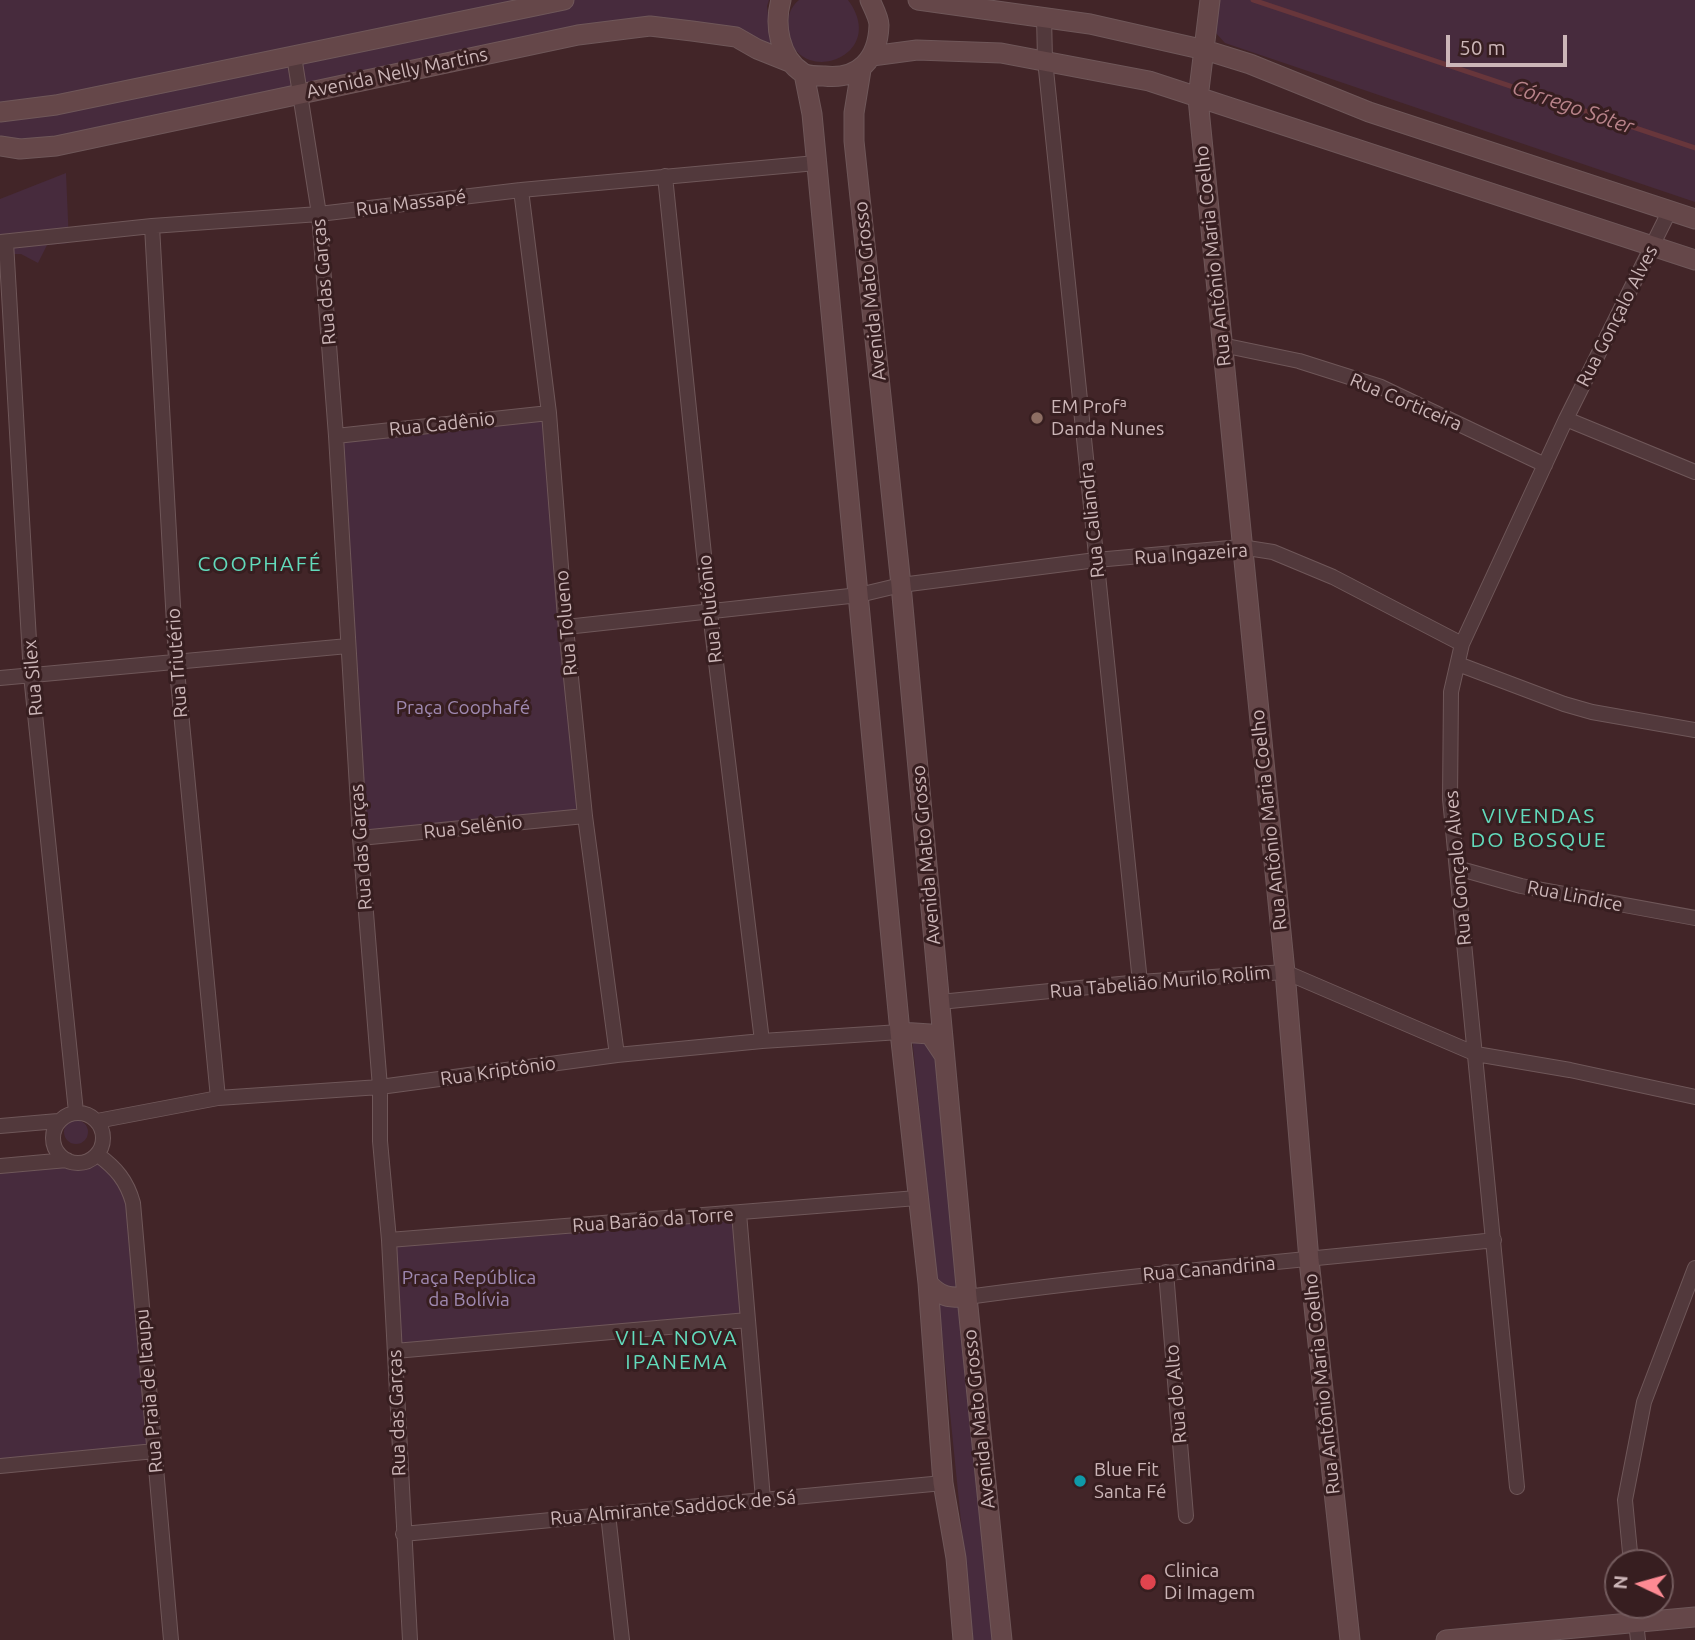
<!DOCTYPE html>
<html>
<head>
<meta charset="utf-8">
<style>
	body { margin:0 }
	#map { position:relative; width:1695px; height:1640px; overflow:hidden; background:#422528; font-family:Ubuntu,sans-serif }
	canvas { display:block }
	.north { position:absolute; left:1604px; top:1549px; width:70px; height:70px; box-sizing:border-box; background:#371e20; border:2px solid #735b5d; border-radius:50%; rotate:275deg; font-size:19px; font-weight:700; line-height:28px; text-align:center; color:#ccb6b8 }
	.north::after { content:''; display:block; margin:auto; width:24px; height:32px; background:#fd8a93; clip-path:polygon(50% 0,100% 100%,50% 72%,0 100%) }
	.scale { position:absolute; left:1446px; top:35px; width:121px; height:32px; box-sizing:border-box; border:4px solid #ccb6b8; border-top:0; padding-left:9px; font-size:21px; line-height:24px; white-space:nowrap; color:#ccb6b8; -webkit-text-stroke:5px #371e20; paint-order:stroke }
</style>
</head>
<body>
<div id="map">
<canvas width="1695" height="1640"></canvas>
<div class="north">N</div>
<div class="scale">50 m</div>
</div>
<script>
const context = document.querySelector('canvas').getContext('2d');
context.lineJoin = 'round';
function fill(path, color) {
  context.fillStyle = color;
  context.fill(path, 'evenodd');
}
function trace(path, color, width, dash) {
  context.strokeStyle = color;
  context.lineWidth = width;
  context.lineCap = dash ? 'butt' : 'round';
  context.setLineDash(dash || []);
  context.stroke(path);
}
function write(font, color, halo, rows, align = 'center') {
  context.font = font + ' Ubuntu,sans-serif';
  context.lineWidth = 6;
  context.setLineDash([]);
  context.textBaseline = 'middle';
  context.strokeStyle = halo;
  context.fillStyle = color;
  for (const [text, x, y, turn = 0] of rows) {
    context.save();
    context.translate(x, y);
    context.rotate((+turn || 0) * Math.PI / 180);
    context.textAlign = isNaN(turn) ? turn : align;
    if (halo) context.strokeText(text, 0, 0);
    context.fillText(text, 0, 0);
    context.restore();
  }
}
fill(new Path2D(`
	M0,0h769l-2,6 5,43 -81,-25 -637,117 -54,2z
	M799,0h49c43,58 -54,90 -60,29 -1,-11 2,-22 11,-29z
	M1215,0h480v202l-470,-159 -11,-12z
	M66,173l3,70 -22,2 -9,18 -17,-9h-21v-55z
	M549,413l36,403 -225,22 -24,-402z
	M936,1025l59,615h-22l-62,-613z
	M64 1132a12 12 0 1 1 24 0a12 12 0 1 1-24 0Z
	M93,1159l35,28 27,264 -155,15v-300l67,-6 10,4z
	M739,1213l9,107 -353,31 -6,-111z`), '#472b3d');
trace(new Path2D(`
	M1253,0l442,148`), '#68363b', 5);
const street = new Path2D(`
	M1044,16l1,44 95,922
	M294,56l25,158 17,222 24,402 20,249v54l9,99 21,400
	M665,176l45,437 52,428
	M521,190l28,223 16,205 20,198 32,239
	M152,226l24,434 42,438
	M0,242l152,-16 167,-12 202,-24 295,-27
	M6,242l25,433 45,437
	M1222,345l77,16 82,26 164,78
	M1566,419l129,53
	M336,436l213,-23
	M566,627l293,-32 42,-10 195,-25 145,-13 32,5 60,25 129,67
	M1458,664l106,40 28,8 103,18
	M0,678l348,-32
	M360,838l225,-22
	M1457,868l64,18 174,32
	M940,1002l200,-20 145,-10 191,82 94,16 125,27
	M53 1138a25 25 0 1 1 50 0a25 25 0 1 1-50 0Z
	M97,1121l121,-23 162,-11 237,-32 145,-14 138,-9
	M0,1126l58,-5
	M98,1155c18,13 29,26 35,48l38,437
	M0,1166l67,-6
	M739,1213l24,286
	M389,1240l528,-42
	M1166,1272l20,244
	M967,1297c175,-24 351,-38 527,-57
	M395,1351l353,-31
	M0,1466l155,-15
	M1517,1487l-67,-688 1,-107 11,-48 104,-225 104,-209
	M608,1514l14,126
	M403,1534l540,-51
	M1631,1563l-6,-63 19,-98 51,-134
	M1634,1605l4,35`);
const secondary = new Path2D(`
	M781,0c-7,24 -2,58 22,73 5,3 15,3 21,3 35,4 54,-17 55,-51 0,-7 -6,-18 -9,-25
	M918,0l172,24 115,26 45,14 119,48 326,107
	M1210,0l-12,98 2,21 85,853 24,288 41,380
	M872,56l45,-6 84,3 148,28 546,179
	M861,70l-7,43v28l47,444 66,712 35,343
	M804,74l8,40 88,918 28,251 15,200 13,75 7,82
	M0,112l56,-7 508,-105
	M0,146l20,3 36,-3 522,-111 72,-9 42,5 44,6 21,12 35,14
	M900,1032l30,2 14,21
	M928,1283c12,14 21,15 39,14
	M1446,1640l249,-23`);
trace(street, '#6f5759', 16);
trace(secondary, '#6f5759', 21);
trace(street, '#52393c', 14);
trace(secondary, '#654749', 19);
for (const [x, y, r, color] of [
	[1037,418,7,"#8d6e63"],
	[1080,1481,7,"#0f9aa8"],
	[1148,1582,9,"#e0444e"]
]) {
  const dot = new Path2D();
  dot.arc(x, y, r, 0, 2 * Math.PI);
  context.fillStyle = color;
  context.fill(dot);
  trace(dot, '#371e20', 2.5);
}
write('19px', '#ccb6b8', '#371e20', [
	["Avenida Nelly Martins",397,73,-12],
	["Rua Massapé",411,203,-7],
	["Rua Antônio Maria Coelho",1213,256,-96],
	["Rua das Garças",324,282,-95],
	["Avenida Mato Grosso",870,291,-96],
	["Rua Gonçalo Alves",1617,316,-63],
	["Rua Corticeira",1406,402,23],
	["Rua Cadênio",442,424,-6],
	["Rua Caliandra",1092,520,-96],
	["Rua Ingazeira",1191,554,-4],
	["Rua Plutônio",710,609,-96],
	["Rua Tolueno",566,623,-95],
	["Rua Triutério",177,663,-94],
	["Rua Silex",33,678,-95],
	["Rua Antônio Maria Coelho",1269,820,-96],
	["Rua Selênio",473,827,-6],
	["Rua das Garças",361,847,-94],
	["Avenida Mato Grosso",926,855,-95],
	["Rua Gonçalo Alves",1458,868,-95],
	["Rua Lindice",1575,896,11],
	["Rua Tabelião Murilo Rolim",1160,982,-5],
	["Rua Kriptônio",498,1071,-8],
	["Rua Barão da Torre",653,1220,-4],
	["Rua Canandrina",1209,1269,-5],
	["Rua Antônio Maria Coelho",1322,1384,-96],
	["Rua Praia de Itaupu",149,1391,-95],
	["Rua do Alto",1176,1394,-95],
	["Rua das Garças",397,1413,-92],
	["Avenida Mato Grosso",979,1419,-96],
	["Rua Almirante Saddock de Sá",673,1508,-5]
]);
write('19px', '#ccb6b8', '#371e20', [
	["EM Profª",1051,407],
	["Danda Nunes",1051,429],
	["Blue Fit",1094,1470],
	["Santa Fé",1094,1492],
	["Clinica",1164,1571],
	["Di Imagem",1164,1593]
], 'left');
write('19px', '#9f89b1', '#371e20', [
	["Praça Coophafé",463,708],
	["Praça República",469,1278],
	["da Bolívia",469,1300]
]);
write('italic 21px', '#b8838a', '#371e20', [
	["Córrego Sóter",1573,107,19]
]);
context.letterSpacing = '2px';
write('21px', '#62dbbc', '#371e20', [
	["COOPHAFÉ",260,564],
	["VIVENDAS",1539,816],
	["DO BOSQUE",1539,840],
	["VILA NOVA",677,1338],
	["IPANEMA",677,1362]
]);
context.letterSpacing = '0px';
</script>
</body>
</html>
